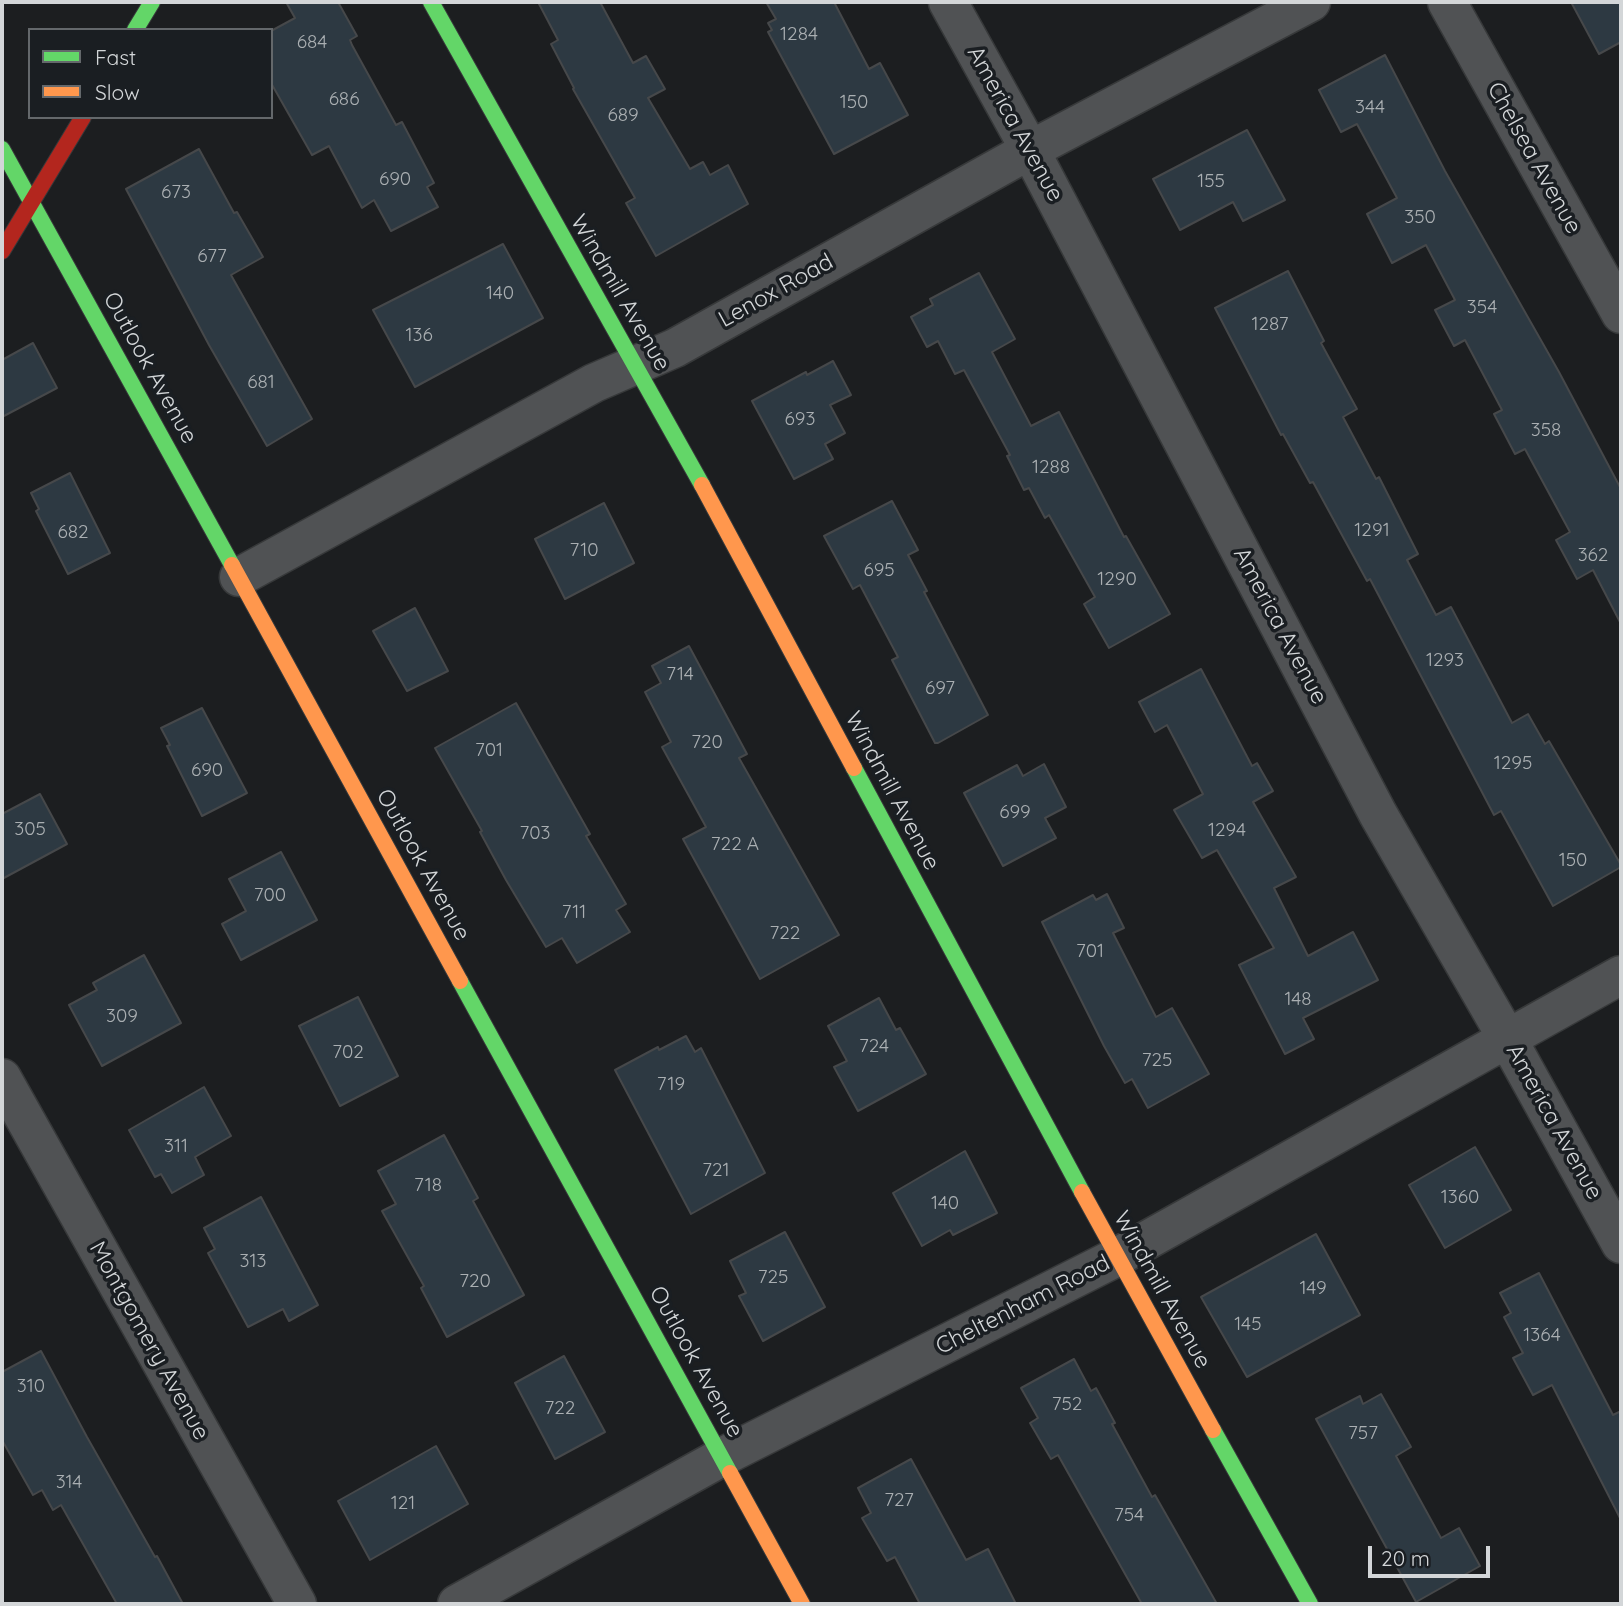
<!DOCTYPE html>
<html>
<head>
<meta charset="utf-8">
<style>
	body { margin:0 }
	#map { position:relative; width:1623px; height:1606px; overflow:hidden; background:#1c1e20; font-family:Quicksand,sans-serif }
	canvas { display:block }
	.frame { position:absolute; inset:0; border:4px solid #d3d6d8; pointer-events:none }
	.legend { position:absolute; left:28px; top:28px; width:245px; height:91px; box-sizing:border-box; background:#1a1e22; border:2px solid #64686b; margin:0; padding:9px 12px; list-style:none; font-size:21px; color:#d3d6d8 }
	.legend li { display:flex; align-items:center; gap:14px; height:35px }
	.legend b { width:35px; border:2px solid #64686b }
	.scale { position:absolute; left:1368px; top:1546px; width:122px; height:32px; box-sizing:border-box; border:4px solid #d3d6d8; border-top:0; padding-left:9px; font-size:21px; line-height:24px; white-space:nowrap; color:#d3d6d8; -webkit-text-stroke:5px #1a1e22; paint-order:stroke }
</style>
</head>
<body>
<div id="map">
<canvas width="1623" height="1606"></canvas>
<div class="frame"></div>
<ul class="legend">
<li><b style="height:9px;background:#63d668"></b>Fast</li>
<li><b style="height:9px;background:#ff974d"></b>Slow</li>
</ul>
<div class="scale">20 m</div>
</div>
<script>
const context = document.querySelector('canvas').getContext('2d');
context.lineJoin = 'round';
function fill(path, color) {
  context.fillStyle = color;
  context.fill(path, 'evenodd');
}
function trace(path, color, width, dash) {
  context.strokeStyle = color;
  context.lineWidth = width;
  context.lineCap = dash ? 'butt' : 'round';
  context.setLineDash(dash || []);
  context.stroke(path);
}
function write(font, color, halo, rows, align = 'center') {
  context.font = font + ' Quicksand,sans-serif';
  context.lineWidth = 7;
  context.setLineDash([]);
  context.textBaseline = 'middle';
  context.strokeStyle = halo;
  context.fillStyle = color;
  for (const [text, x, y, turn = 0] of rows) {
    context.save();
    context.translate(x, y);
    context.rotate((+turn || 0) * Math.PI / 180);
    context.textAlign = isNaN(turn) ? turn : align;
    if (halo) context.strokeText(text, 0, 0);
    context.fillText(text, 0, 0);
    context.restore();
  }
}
const building = new Path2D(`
	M286,2h52l19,34 -7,4 2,5 44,80 6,-3 32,61 -7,4 11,20 -47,24 -17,-31 -12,8 -33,-62 -17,9 -41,-72v-52l24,-13z
	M538,2h62l33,61 13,-7 19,33 -17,9 42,71 13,-7 7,13 18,-10 20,39 -92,52 -30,-53 9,-5 -62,-109 1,-1 -23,-44 7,-4z
	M766,2h68l35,67 11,-6 28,52 -74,39 -66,-122 4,-2 -4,-7 8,-4z
	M1571,2h50v40l-22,12z
	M1385,55l60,116 114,201 62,117v135l-28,-54 -16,9 -21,-39 14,-8 -45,-83 -10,5 -21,-40 8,-4 -37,-70 -11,6 -19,-36 20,-10 -29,-55 -34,18 -25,-49 30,-16 -40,-74 -16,8 -22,-42z
	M1247,130l38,70 -42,21 -10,-19 -53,28 -27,-51z
	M199,149l35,64 3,-1 26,45 -32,18 81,144 -45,27 -58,-101 -83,-156z
	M503,244l40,74 -128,69 -42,-77z
	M1288,271l36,70 -3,2 36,66 -14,8 33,62 3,-2 39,77 -11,6 29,55 15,-8 61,116 16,-9 17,30 4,-3 72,124v2l-68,39 -52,-95 -7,4 -124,-236 -3,2 -54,-99 -3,1 -27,-49 -2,1 -66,-127z
	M979,273l36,66 -23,13 39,74 28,-14 65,125 2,-1 44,78 -61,34 -25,-44 11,-7 -46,-82 -4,3 -16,-30 -5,2 -17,-34 3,-1 -46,-85 -9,4 -17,-33 -11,6 -16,-30 22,-12 -3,-6z
	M33,343l24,45 -55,29v-57z
	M833,361l18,34 -21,10 15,28 -20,11 8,15 -39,20 -42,-78 54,-29 1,3z
	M70,473l40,80 -42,21 -32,-63 3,-2 -8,-16z
	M892,501l26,49 -10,5 19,36 -3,1 64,123 -50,28h-3l-43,-83 6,-3 -38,-72 -7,4 -29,-53z
	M604,503l30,60 -69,36 -30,-60z
	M415,608l33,63 -41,20 -34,-60z
	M689,646l58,108 -8,4 100,177 -79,44 -77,-140 23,-12 -44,-80 9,-5 -26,-50 16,-9 -9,-17z
	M1201,669l51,97 5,-3 16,28 -20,11 43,75 -22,11 34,68 45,-24 25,48 -75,38 11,21 -29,15 -46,-89 35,-17 -57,-98 -15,8 -28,-48 29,-16 -36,-69 -12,7 -16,-30z
	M516,703l74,131 -4,2 40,68 -10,6 14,22 -53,31 -15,-25 -16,9 -40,-67 -26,-48 2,-1 -47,-83z
	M202,708l45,85 -45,23 -35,-70 3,-1 -9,-17z
	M1044,764l22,43 -21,11 11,20 -53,28 -39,-73 53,-28 6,11z
	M40,794l27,50 -65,35v-65z
	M281,852l36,68 -76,40 -19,-36 24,-13 -17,-32z
	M1107,894l17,34 -11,5 43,84 16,-9 37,66 -61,34 -16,-29 -7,4 -21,-37 -62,-124 51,-27 3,5z
	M144,955l37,68 -79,43 -33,-61 28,-15 -4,-7z
	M358,997l40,79 -58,30 -41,-80z
	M879,998l17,32 4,-2 26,46 -68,37 -24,-44 13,-6 -19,-35z
	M686,1036l9,16 6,-4 64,125 -74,41 -76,-144 43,-23 1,3z
	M204,1087l27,49 -36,21 9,18 -32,18 -11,-19 -6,3 -26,-47z
	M444,1135l34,63 -5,3 51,94 -77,42 -26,-49 3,-2 -42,-75 14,-7 -18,-33z
	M1475,1147l36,63 -66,38 -36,-63z
	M965,1151l32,62 -44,22 -3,-5 -28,16 -29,-53z
	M261,1197l57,108 -29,16 -6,-12 -35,18 -40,-74 7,-4 -11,-21z
	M785,1232l40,75 -62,34 -24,-45 7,-3 -16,-32z
	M1316,1234l44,81 -113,62 -46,-80z
	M1539,1273l74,142 8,-4v109l-69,-135 -19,10 -20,-37 10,-5 -19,-36 7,-4 -11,-20z
	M41,1351l46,86 68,120 2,-1 26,48h-66l-56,-99 -8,5 -11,-20 -9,5 -31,-55v-68z
	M564,1356l41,76 -50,27 -40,-76z
	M1074,1359l17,32 5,-3 19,35 -3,1 40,73 3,-2 62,109h-75l-84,-149 -7,4 -21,-36 8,-5 -17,-30z
	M1381,1394l30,53 -15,9 45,82 18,-10 21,38 -64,36 -100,-183 44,-23 3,8z
	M436,1446l32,58 -98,56 -32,-59z
	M911,1459l55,101 22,-11 28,55h-96l-25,-47 -8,4 -25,-43 9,-5 -13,-25z`);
fill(building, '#2d3942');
trace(building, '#46484a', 2);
const street = new Path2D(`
	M948,2l82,148 348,664 129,224 114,206
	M1447,2l174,312
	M239,577l355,-194 81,-35 355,-198 281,-148
	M2,1078l295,526
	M457,1604l265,-147 395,-200 504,-282`);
const fast = new Path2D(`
	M431,2l271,483
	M135,30l17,-28
	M2,149l230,416
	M854,768l228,424
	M460,981l270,492
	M1213,1430l97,174`);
const slow = new Path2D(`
	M702,485l152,283
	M232,565l228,416
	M1082,1192l131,238
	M730,1473l72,131`);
const jam = new Path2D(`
	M2,251l81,-134`);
trace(street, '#37393a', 41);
trace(fast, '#37393a', 18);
trace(slow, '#37393a', 18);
trace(jam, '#37393a', 18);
trace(street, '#505254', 38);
trace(fast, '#63d668', 16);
trace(slow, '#ff974d', 16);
trace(jam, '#b3261e', 16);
write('19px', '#aaafb2', null, [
	["1284",799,34],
	["684",312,42],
	["686",344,99],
	["150",854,102],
	["344",1370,107],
	["689",623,115],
	["690",395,179],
	["155",1211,181],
	["673",176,192],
	["350",1420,217],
	["677",212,256],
	["140",500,293],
	["354",1482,307],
	["1287",1270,324],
	["136",419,335],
	["681",261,382],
	["693",800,419],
	["358",1546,430],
	["1288",1051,467],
	["1291",1372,530],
	["682",73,532],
	["710",584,550],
	["362",1593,555],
	["695",879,570],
	["1290",1117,579],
	["1293",1445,660],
	["714",680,674],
	["697",940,688],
	["720",707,742],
	["701",489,750],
	["1295",1513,763],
	["690",207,770],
	["699",1015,812],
	["305",30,829],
	["1294",1227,830],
	["703",535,833],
	["722 A",735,844],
	["150",1573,860],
	["700",270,895],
	["711",574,912],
	["722",785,933],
	["701",1090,951],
	["148",1298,999],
	["309",122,1016],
	["724",874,1046],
	["702",348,1052],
	["725",1157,1060],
	["719",671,1084],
	["311",176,1146],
	["721",716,1170],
	["718",428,1185],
	["1360",1460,1197],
	["140",945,1203],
	["313",253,1261],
	["725",773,1277],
	["720",475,1281],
	["149",1313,1288],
	["145",1248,1324],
	["1364",1542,1335],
	["310",31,1386],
	["752",1067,1404],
	["722",560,1408],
	["757",1363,1433],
	["314",69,1482],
	["727",899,1500],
	["121",403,1503],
	["754",1129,1515]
]);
write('23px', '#d3d6d8', '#1a1e22', [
	["America Avenue",1015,124,61],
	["Chelsea Avenue",1534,158,61],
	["Lenox Road",776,291,-29],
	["Windmill Avenue",620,293,60],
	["Outlook Avenue",150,368,61],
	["America Avenue",1280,626,62],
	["Windmill Avenue",892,791,62],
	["Outlook Avenue",423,865,61],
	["America Avenue",1554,1122,61],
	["Windmill Avenue",1162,1290,61],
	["Cheltenham Road",1023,1305,-27],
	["Montgomery Avenue",149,1341,61],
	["Outlook Avenue",696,1362,61]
]);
</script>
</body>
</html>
